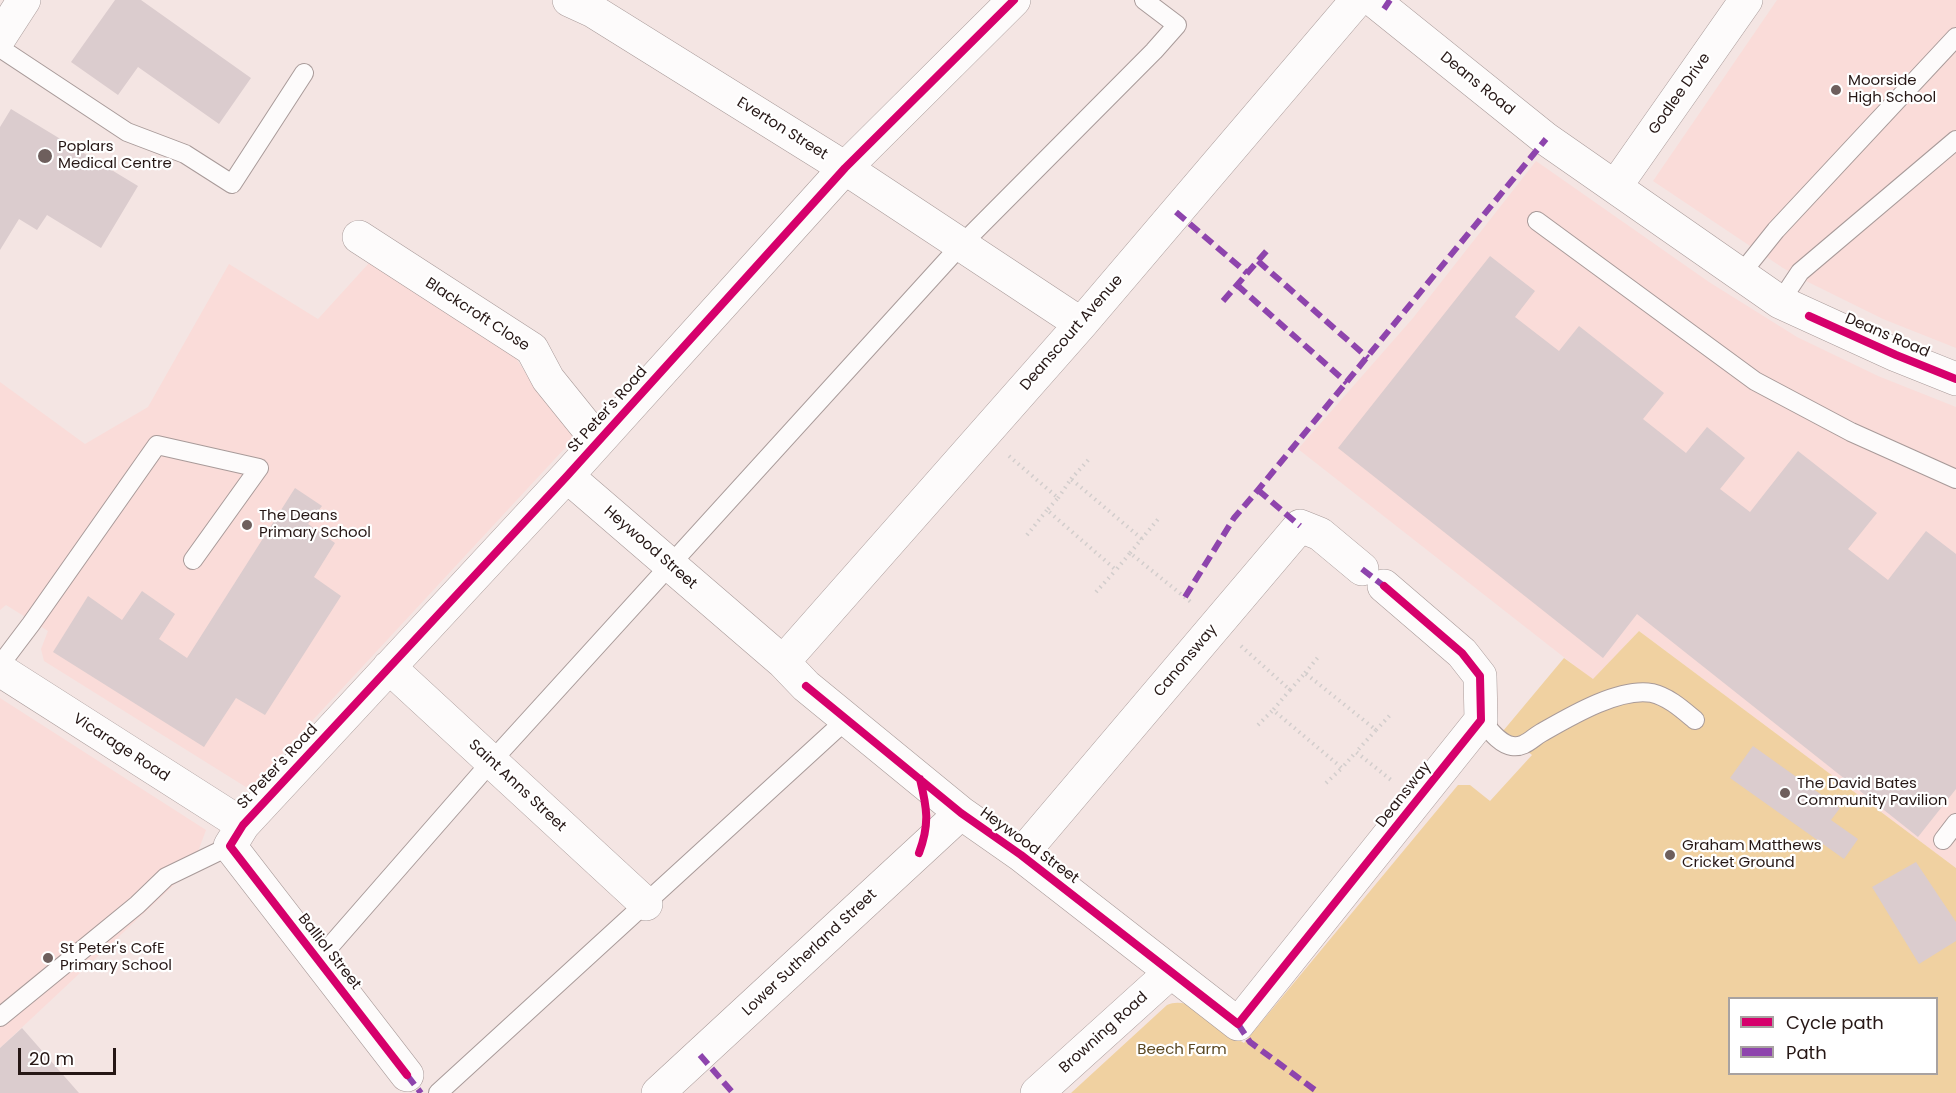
<!DOCTYPE html>
<html>
<head>
<meta charset="utf-8">
<style>
	body { margin:0 }
	#map { position:relative; width:1956px; height:1093px; overflow:hidden; background:#f4e5e3; font-family:Poppins,sans-serif }
	canvas { display:block }
	.legend { position:absolute; left:1728px; top:997px; width:210px; height:78px; box-sizing:border-box; background:#fff; border:2px solid #a8a2a1; margin:0; padding:8px 10px; list-style:none; font-size:18px; color:#261715 }
	.legend li { display:flex; align-items:center; gap:12px; height:30px }
	.legend b { width:30px; border:2px solid #a8a2a1 }
	.scale { position:absolute; left:18px; top:1048px; width:98px; height:27px; box-sizing:border-box; border:3px solid #261715; border-top:0; padding-left:8px; font-size:18px; line-height:21px; white-space:nowrap; color:#261715; -webkit-text-stroke:4px #fff; paint-order:stroke }
</style>
</head>
<body>
<div id="map">
<canvas width="1956" height="1093"></canvas>
<ul class="legend">
<li><b style="height:8px;background:#d6006c"></b>Cycle path</li>
<li><b style="height:8px;background:#8e44ad"></b>Path</li>
</ul>
<div class="scale">20 m</div>
</div>
<script>
const context = document.querySelector('canvas').getContext('2d');
context.lineJoin = 'round';
function fill(path, color) {
  context.fillStyle = color;
  context.fill(path, 'evenodd');
}
function trace(path, color, width, dash) {
  context.strokeStyle = color;
  context.lineWidth = width;
  context.lineCap = dash ? 'butt' : 'round';
  context.setLineDash(dash || []);
  context.stroke(path);
}
function write(font, color, halo, rows, align = 'center') {
  context.font = font + ' Poppins,sans-serif';
  context.lineWidth = 4.5;
  context.setLineDash([]);
  context.textBaseline = 'middle';
  context.strokeStyle = halo;
  context.fillStyle = color;
  for (const [text, x, y, turn = 0] of rows) {
    context.save();
    context.translate(x, y);
    context.rotate((+turn || 0) * Math.PI / 180);
    context.textAlign = isNaN(turn) ? turn : align;
    if (halo) context.strokeText(text, 0, 0);
    context.fillText(text, 0, 0);
    context.restore();
  }
}
fill(new Path2D(`
	M1777,0h179v348l-73,-29 -75,-37 -25,-14 -130,-87z
	M1536,161l173,121 88,55 81,39 78,31v461l-317,-237 -46,49 -295,-231 115,-131z
	M369,263l143,89 26,40 40,42 -329,355 -205,-128 -3,-12 7,-18 -42,-26 -6,5v-228l85,62 63,-37 81,-143 89,55z
	M0,698l206,132 -14,38 -192,180z`), '#fadcd9');
fill(new Path2D(`
	M1639,631l317,237v225h-885l96,-88c25,-12 56,25 77,38l214,-258h12l20,16 42,-46 -29,-24 61,-73 29,21zM1730,998h206v76h-206z`), '#f0d1a1');
fill(new Path2D(`
	M115,0h26l110,78 -32,46 -81,-57 -20,28 -47,-33z
	M11,109l127,77 -37,62 -54,-33 -10,15 -18,-11 -19,31v-123z
	M1490,256l45,35 -20,26 44,34 20,-25 85,67 -21,26 43,34 21,-26 38,31 -25,31 30,23 48,-61 79,62 -29,36 40,31 38,-49 30,23v235l-38,48 -281,-223 -34,44 -265,-210z
	M295,488l27,18 -14,18 27,19 -21,34 27,19 -76,119 -29,-17 -32,49 -151,-95 35,-56 34,24 20,-29 33,23 -16,25 28,19z
	M1753,746l87,62 -9,12 27,19 -14,20 -114,-81z
	M1916,862l40,60v19l-37,23 -47,-77z
	M22,1028l57,65h-79v-45z`), '#dbccce');
const lane = new Path2D(`
	M0,48l127,84 58,22 47,30 72,-111
	M1537,221l218,160 96,51 105,47
	M1740,275l36,-45 180,-193
	M1780,302l20,-30 156,-132
	M0,665l31,-41 126,-179 102,23 -66,92
	M1481,720c8,9 18,24 31,26 12,2 19,-7 29,-13 28,-16 78,-46 111,-40 17,4 31,17 43,27
	M1943,840l13,-17
	M318,960l173,-198 470,-517 193,-194 23,-26 -33,-25
	M0,1017l137,-112 29,-28 64,-31
	M438,1093l409,-374`);
const street = new Path2D(`
	M569,0l24,11 252,157 236,156
	M1373,0l173,139 234,163 116,53 60,24
	M1615,187l131,-187
	M359,237l173,112 16,30 50,62
	M567,476l216,186 23,24 155,127 60,42 217,169 243,-304 -1,-44 -18,-23 -78,-67
	M783,662l298,-338 276,-324
	M389,667l257,237
	M0,670l243,155
	M1021,855l279,-329 20,8 42,35
	M407,1075l-177,-229 13,-21 324,-349 278,-308 169,-168
	M658,1093l303,-280
	M1037,1093l134,-121`);
const secondary = new Path2D(`
	M0,37l24,-37`);
trace(lane, '#a89a99', 20);
trace(street, '#a89a99', 34);
trace(secondary, '#a89a99', 34);
trace(new Path2D(`
	M1009,456l49,42 -11,12 69,60 14,-17 62,50
	M1071,479l20,-22
	M1058,498l13,-19 71,60
	M1027,535l20,-25
	M1130,553l29,-35
	M1096,592l20,-22
	M1241,646l49,44 15,-17 71,57 -20,22 35,28
	M1305,673l14,-17
	M1290,690l-17,20 69,58 14,-16
	M1258,725l15,-15
	M1376,730l16,-17
	M1326,783l16,-15`), '#d2cdcc', 4, [1.5, 4.5]);
trace(lane, '#fdfbfb', 18);
trace(street, '#fdfbfb', 33);
trace(secondary, '#fdfbfb', 33);
trace(new Path2D(`
	M1384,9l6,-9
	M1176,212l71,61
	M1258,261l110,97
	M1237,285l110,98
	M1223,301l47,-54
	M1258,490l42,36
	M1362,569l22,17
	M1185,597l49,-79 24,-28 288,-351
	M1238,1024l12,18 69,51
	M700,1055l33,38
	M407,1075l14,18`), '#8e44ad', 6, [12, 6]);
trace(new Path2D(`
	M1809,316l87,39 60,24
	M806,686l155,127 60,42 217,169 243,-304 -1,-44 -18,-23 -78,-67
	M919,853c11,-29 8,-45 1,-74
	M407,1075l-177,-229 13,-21 324,-349 278,-308 169,-168`), '#d6006c', 8);
for (const [x, y, r, color] of [
	[1836,90,6,"#6e5f5d"],
	[45,156,8,"#6e5f5d"],
	[247,525,6,"#6e5f5d"],
	[1785,793,6,"#6e5f5d"],
	[1670,855,6,"#6e5f5d"],
	[48,958,6,"#6e5f5d"]
]) {
  const dot = new Path2D();
  dot.arc(x, y, r, 0, 2 * Math.PI);
  context.fillStyle = color;
  context.fill(dot);
  trace(dot, '#fff', 2);
}
write('15px', '#261715', '#fff', [
	["Moorside",1848,81],
	["High School",1848,98],
	["Poplars",58,147],
	["Medical Centre",58,164],
	["The Deans",259,516],
	["Primary School",259,533],
	["The David Bates",1797,784],
	["Community Pavilion",1797,801],
	["Graham Matthews",1682,846],
	["Cricket Ground",1682,863],
	["St Peter's CofE",60,949],
	["Primary School",60,966]
], 'left');
write('15px', '#261715', '#fff', [
	["Deans Road",1477,84,39],
	["Godlee Drive",1680,94,-55],
	["Everton Street",782,129,32],
	["Blackcroft Close",477,315,33],
	["Deanscourt Avenue",1072,333,-49],
	["Deans Road",1887,336,23],
	["St Peter's Road",608,410,-48],
	["Heywood Street",650,548,41],
	["Canonsway",1186,661,-50],
	["Vicarage Road",121,748,33],
	["St Peter's Road",278,767,-47],
	["Saint Anns Street",517,786,43],
	["Deansway",1404,795,-52],
	["Heywood Street",1029,846,36],
	["Balliol Street",329,952,52],
	["Lower Sutherland Street",810,953,-43],
	["Browning Road",1104,1033,-42]
]);
write('15px', '#5a4721', '#fff', [
	["Beech Farm",1182,1050]
]);
</script>
</body>
</html>
